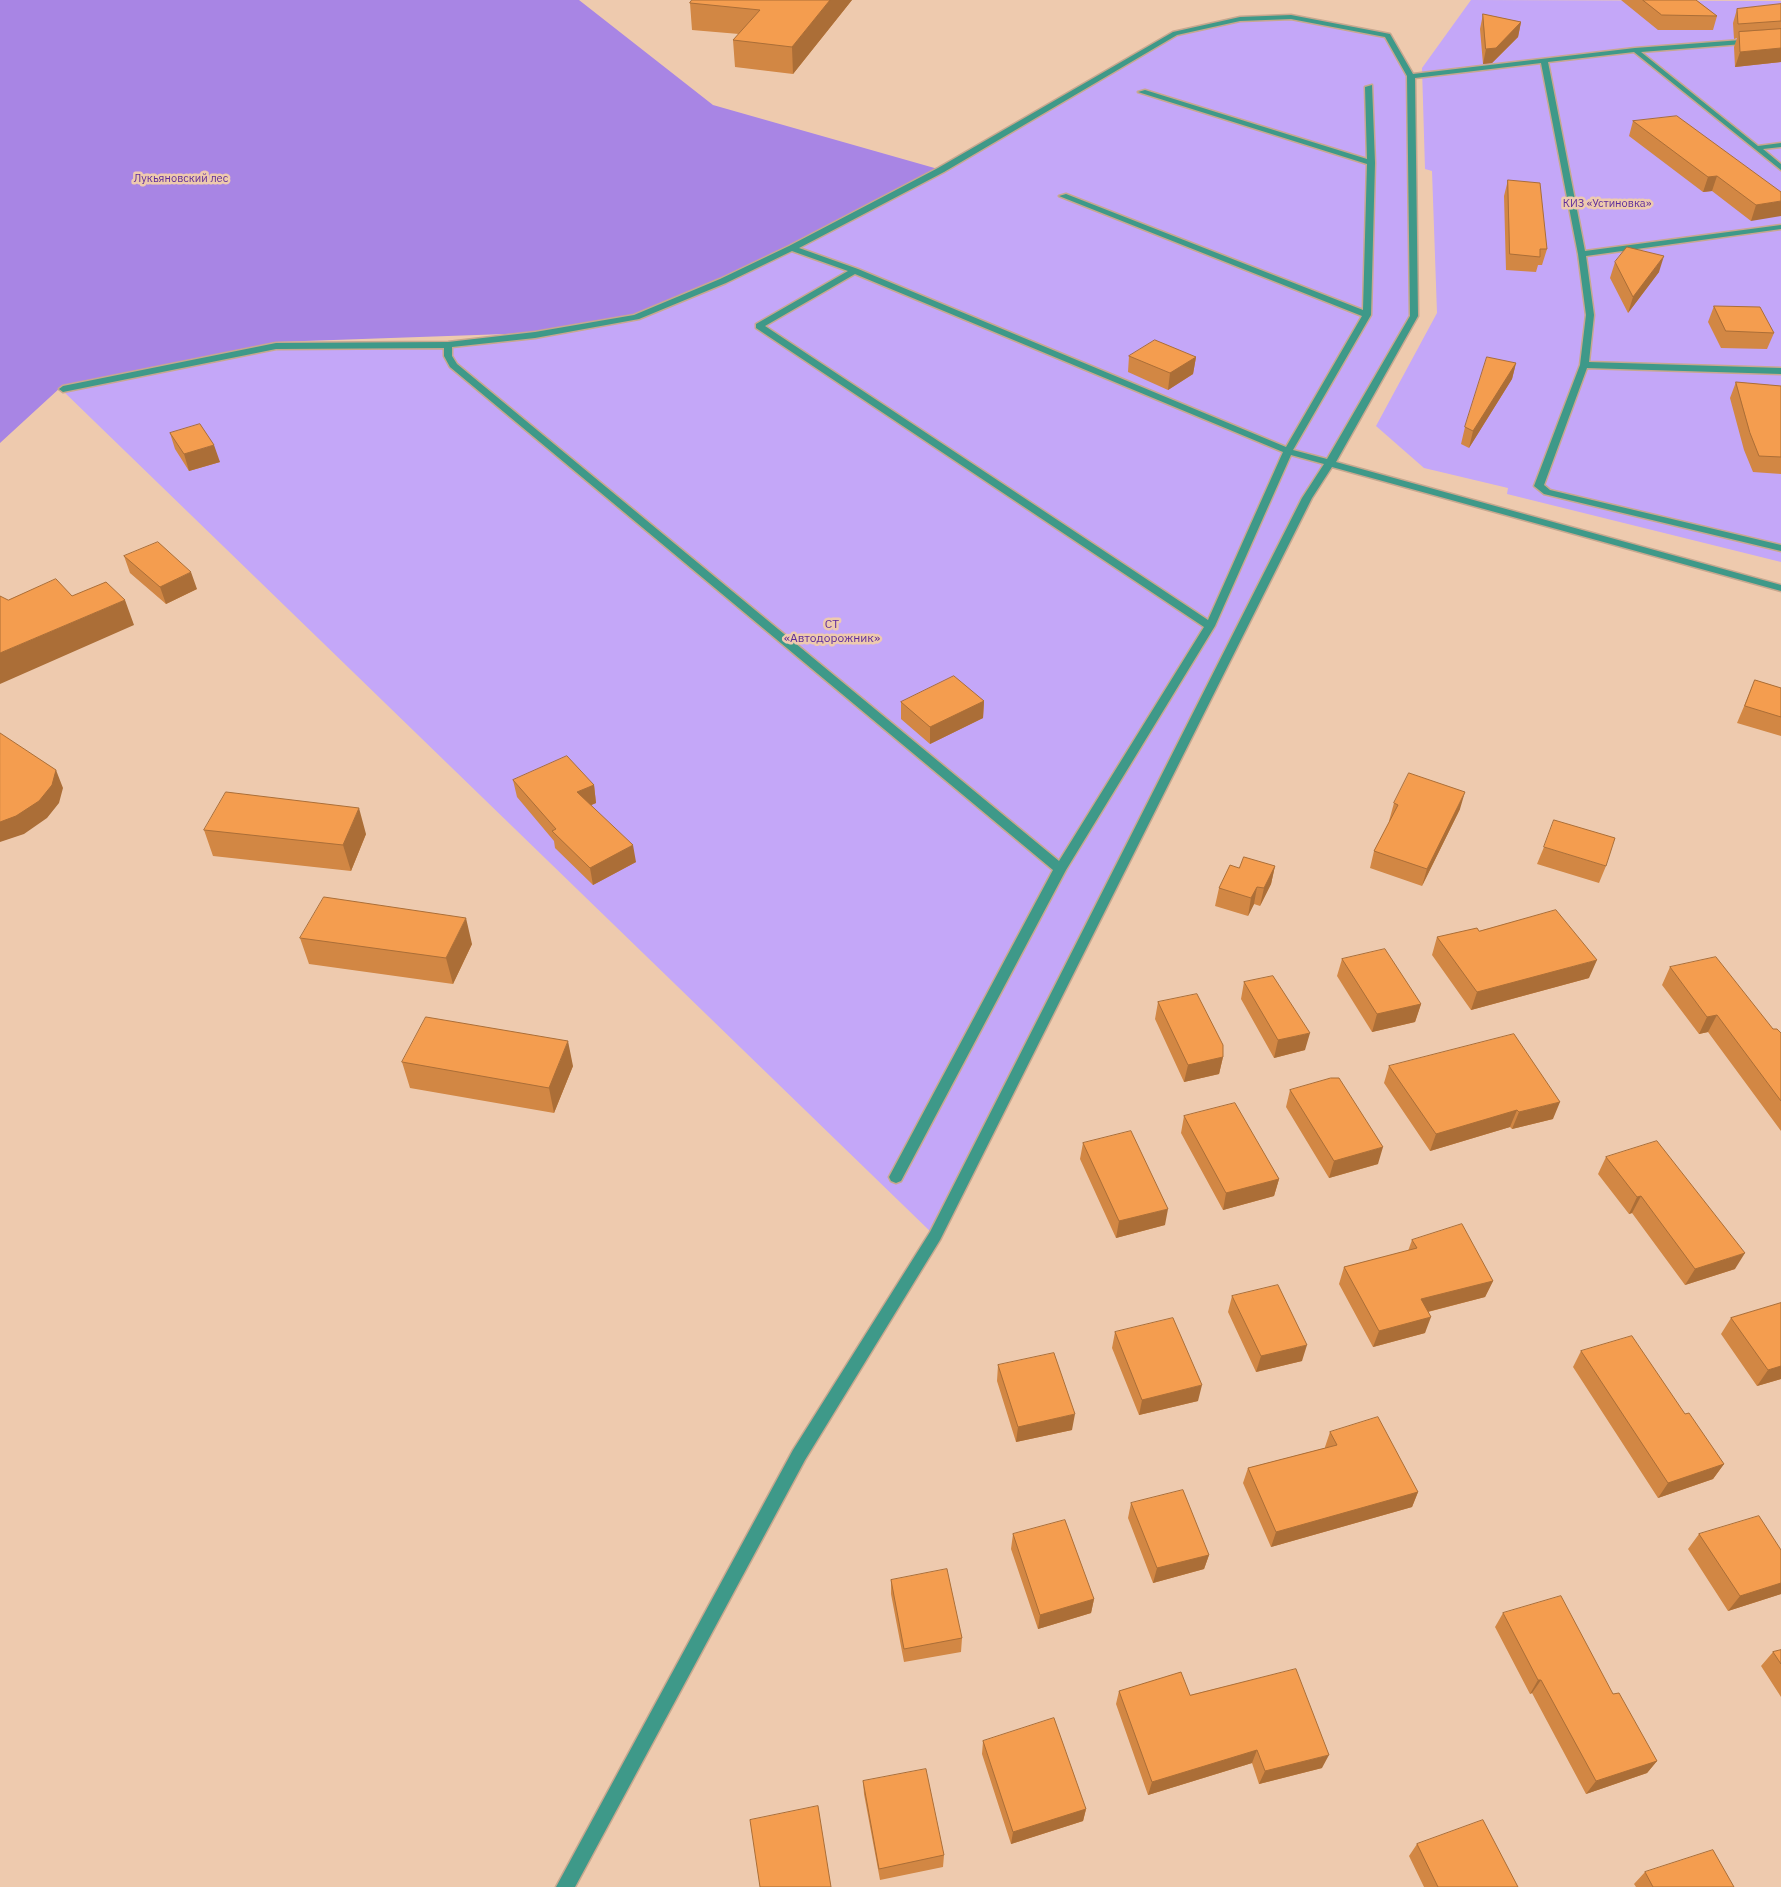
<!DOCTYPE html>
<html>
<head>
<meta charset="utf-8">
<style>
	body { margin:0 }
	canvas { display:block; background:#eecaae }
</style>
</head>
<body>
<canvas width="1781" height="1887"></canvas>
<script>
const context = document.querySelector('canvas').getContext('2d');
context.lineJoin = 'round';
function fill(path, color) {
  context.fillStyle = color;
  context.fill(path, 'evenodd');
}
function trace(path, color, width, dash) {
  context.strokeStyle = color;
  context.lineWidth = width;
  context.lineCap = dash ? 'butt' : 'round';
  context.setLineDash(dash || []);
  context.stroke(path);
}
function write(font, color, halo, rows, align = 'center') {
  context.font = font + ' "IBM Plex Sans",sans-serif';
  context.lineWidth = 5;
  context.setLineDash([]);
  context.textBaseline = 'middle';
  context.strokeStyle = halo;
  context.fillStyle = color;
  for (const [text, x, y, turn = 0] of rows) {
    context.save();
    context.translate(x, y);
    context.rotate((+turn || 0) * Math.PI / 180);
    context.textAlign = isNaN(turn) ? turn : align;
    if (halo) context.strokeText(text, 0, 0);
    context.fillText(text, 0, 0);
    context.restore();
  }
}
fill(new Path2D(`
	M1471,0l310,1v561l-274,-68 1,-6 -84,-20 -48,-42 61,-113 -5,-142 -7,-2 -3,-101z
	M1291,17l97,18 20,36 6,245 -84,147 -395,773 -873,-846 215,-40 171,-2 87,-11 191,-55 219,-112 230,-137 65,-14z`), '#c4a7f8');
fill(new Path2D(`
	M0,0h579l134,105 225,64 -175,90 -129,57 -100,17 -258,9 -215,45 -61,56z`), '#a885e4');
const street = new Path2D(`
	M1291,15l99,19 23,40 222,-26 146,-11v4l-140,11 117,94 23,-3v4l-18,2 18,15v6l-147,-118 -86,10 37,189 196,-26v4l-195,27 8,59 -5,47 192,6v6l-194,-6 -43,117 6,5 231,55v6l-237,-57 -10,-8 46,-121 6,-50 -8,-61 -37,-191 -126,15 3,238 -82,146 445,123v6l-449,-124 -20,31 -372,742 -135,220 -230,427h-19l237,-437 137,-218 372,-734 22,-34 -33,-9 -76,171 -149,244 -165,311 -5,2 -5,-2 -2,-4 164,-307 -603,-503 -6,-11v-8l-168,1 -213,43 -4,-3 4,-3 213,-43 172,-1 87,-10 99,-17 86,-36 69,-33 149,-78 235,-136 67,-15zM1291,19l94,18 22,39 3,240 -83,143 -34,-9 78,-135 4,-152 -3,-78 -7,2 2,72 -222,-69 -7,2 229,72 -4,146 -297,-116 -7,2 303,120 -76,131 -428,-178 -59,-21 145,-76 233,-137 63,-14zM792,251l56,20 -92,53v4l448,299 -145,234 -602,-497 -5,-8v-9l83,-9 104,-19 87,-36zM855,274l428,178 -75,168 -443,-294z`);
trace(street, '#c7a88f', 3);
fill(street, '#3e9989');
fill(new Path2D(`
	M692,0h160l-59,74 -58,-7 -2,-27 6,-6 -47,-4 -2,-27z
	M1621,0h75l21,16 -4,14h-55z
	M1781,4v58l-46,5 -1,-20 3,-9 -3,1 -1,-16 4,-14z
	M1483,14l38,8 -3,15 -26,26 -9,1 -3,-35z
	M1633,121l148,71 -30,29 -39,-30 -9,1 -74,-56z
	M1508,180l39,69 -5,16h-4l-2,7 -30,-2 -2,-74z
	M1615,262l44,10 -31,41 -18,-35z
	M1714,306l60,27 -7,16 -46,-1 -13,-26z
	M1129,356l67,1 -3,17 -25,16 -40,-18z
	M1516,363l-4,16 -43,69 -8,-4 4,-17z
	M1736,382l45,4v88l-28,-2 -9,-22 -14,-52z
	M170,433l50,29 -31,9 -14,-22z
	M124,556l73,33 -31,15 -36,-31z
	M1755,680l26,8v48l-44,-13z
	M984,701l-1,17 -53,26 -29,-25v-17z
	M513,780l81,5 2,18 -5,2 45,57 -43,23 -38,-37 -1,-7 -37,-44z
	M1394,803l66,6 -38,77 -52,-18 4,-17 16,-30h-1z
	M204,830l162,4 -15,37 -138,-15z
	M1544,847l62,19 -7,17 -62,-19z
	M1275,866l-4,18 -11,22 -6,-2 -6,12 -33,-10 4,-18 20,-20z
	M1479,931l110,47 -118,32 -39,-55 5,-18z
	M300,938l172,6 -19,40 -144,-20z
	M1342,959l79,45 -6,18 -43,10 -35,-56z
	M1670,967l103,62 8,4v98l-73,-99 -9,2 -37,-49z
	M1244,982l61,68 -31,8 -33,-59z
	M1158,1002l65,55 -4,17 -35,8 -29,-63z
	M402,1062l171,4 -19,47 -144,-25z
	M1389,1066l164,53 -41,10 -2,-2 -80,24 -46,-68z
	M1290,1090l88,74 -49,14 -43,-71z
	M1184,1116l95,63 -5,17 -51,14 -42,-77z
	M1083,1143l82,82 -49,13 -36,-79z
	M1606,1157l129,112 -50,16 -53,-72 -3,1 -31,-40z
	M1412,1240l81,41 -8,16 -57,15 -3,21 -52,14 -34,-63 5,-17 64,-16z
	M1232,1296l70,65 -46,11 -28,-60z
	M1781,1303v76l-24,7 -36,-52 10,-16z
	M1115,1332l83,69 -59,14 -27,-67z
	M1581,1351l143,113 -11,15 -55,19 -85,-131z
	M998,1365l74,65 -56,12 -19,-61z
	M1330,1432l88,60 -6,15 -141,40 -28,-64 5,-15 77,-20v-1z
	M1131,1503l78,52 -5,14 -51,14 -25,-65z
	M1013,1534l81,65 -3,14 -53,16 -27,-80z
	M1699,1534l82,16v44l-53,17 -40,-62z
	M891,1580l71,58 -1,14 -57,10 -13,-68z
	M1503,1613l110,81 44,67 -10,12 -61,21 -54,-101 -2,1 -35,-67z
	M1781,1650v47l-20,-31 12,-14z
	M1119,1691l71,4 132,73 -63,16 -7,-21 -104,32 -32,-91z
	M983,1741l103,68 -3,12 -72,23 -29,-90z
	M863,1781l81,74 -1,12 -63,13 -16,-86z
	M1417,1844l101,43h-94l-15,-31z
	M1645,1872l89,15h-98l-2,-3z`), '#d28744');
fill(new Path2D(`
	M830,0h22l-59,74 -1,-27z
	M1521,22l-3,15 -26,26 -9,1 3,-15z
	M1781,48v14l-46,5 5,-15z
	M1717,176l-5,15 -9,1 5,-15z
	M1781,201v15l-30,5 5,-16z
	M1664,256l-5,16 -31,41 5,-16z
	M1196,357l-3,17 -25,16 2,-17z
	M1516,363l-4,16 -43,69 4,-17z
	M214,445l6,17 -31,9 -5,-17z
	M191,572l6,17 -31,15 -6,-17z
	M125,600l9,25 -134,59v-31z
	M984,701l-1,17 -53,26v-17z
	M56,770l7,18 -4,15 -12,15 -23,16 -24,8v-20z
	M594,785l2,18 -16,7 -3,-18z
	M1465,792l-5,17 -38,77 5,-17z
	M359,808l7,26 -15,37 -8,-26z
	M633,845l3,17 -43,23 -3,-17z
	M1275,866l-4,18 -11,22 4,-18z
	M1257,887l-3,17 -6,12 3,-18z
	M466,918l6,26 -19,40 -7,-26z
	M1597,960l-8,18 -118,32 6,-18z
	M1421,1004l-6,18 -43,10 5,-18z
	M1717,1015l-9,17 -9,2 8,-17z
	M1310,1033l-5,17 -31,8 4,-18z
	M568,1041l5,25 -19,47 -5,-25z
	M1223,1057l-4,17 -35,8 4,-17z
	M1560,1102l-7,17 -41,10 7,-17z
	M1517,1110l-7,17 -80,24 6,-17z
	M1383,1147l-5,17 -49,14 5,-17z
	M1279,1179l-5,17 -51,14 3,-17z
	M1641,1196l-9,17 -3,1 8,-17z
	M1168,1209l-3,16 -49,13 3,-17z
	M1745,1253l-10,16 -50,16 10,-16z
	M1493,1281l-8,16 -70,18 6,-16z
	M1431,1317l-6,16 -52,14 6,-16z
	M1307,1345l-5,16 -46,11 5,-16z
	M1781,1366v13l-24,7 11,-16z
	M1202,1385l-4,16 -59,14 3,-15z
	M1075,1414l-3,16 -56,12 2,-15z
	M1724,1464l-11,15 -55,19 10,-15z
	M1418,1492l-6,15 -141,40 5,-15z
	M1209,1555l-5,14 -51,14 4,-15z
	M1781,1583v11l-53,17 12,-15z
	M1094,1599l-3,14 -53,16 2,-14z
	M1538,1680h3l-9,13 -2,1z
	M1257,1750l-5,13 -104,32 4,-13z
	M1329,1755l-7,13 -63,16 6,-13z
	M1657,1761l-10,12 -61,21 10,-13z
	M1086,1809l-3,12 -72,23 2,-12z`), '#ab6e37');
const building = new Path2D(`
	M692,0h138l-38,47 -59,-7 27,-30 -70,-7z
	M1643,0h53l21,16 -55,-1z
	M1781,4v17l-43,3 -1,-15z
	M1483,14l38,8 -25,26 -10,1z
	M1781,29v19l-41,4 -1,-20z
	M1677,116l104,76v9l-25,4 -39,-29 -9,1 -75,-56z
	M1508,180l32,3 7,66h-7v8l-30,-3z
	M1627,247l37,9 -31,41 -18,-35z
	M1714,306l46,1 14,26 -48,-2z
	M1155,340l41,17 -26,16 -41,-17z
	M1487,357l29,6 -43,68 -8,-4z
	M1736,382l45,4v71l-22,-1 -9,-23z
	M200,424l14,21 -30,9 -14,-21z
	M158,542l33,30 -31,15 -36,-31z
	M56,579l16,17 34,-14 19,18 -125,53v-57l8,4z
	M954,676l30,25 -54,26 -29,-25z
	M1755,680l26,8v29l-36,-11z
	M0,733l56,37 -4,15 -13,16 -23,15 -16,6z
	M567,756l27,29 -17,7 56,53 -43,23 -38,-37 4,-2 -43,-49z
	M1409,773l56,19 -38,77 -53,-18 24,-46 -4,-2z
	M226,792l133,16 -16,37 -139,-15z
	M1554,820l61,18 -9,28 -62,-19z
	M1244,857l31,9 -11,22 -7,-1 -6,11 -32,-10 11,-23 9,3z
	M324,897l142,21 -20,40 -146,-20z
	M1556,910l41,50 -120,32 -40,-55 40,-9 2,3z
	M1385,949l36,55 -44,10 -35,-55z
	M1716,957l57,72h4l4,4v68l-64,-86 -10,2 -37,-50z
	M1273,976l37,57 -32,7 -34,-58z
	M1197,994l26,51v12l-35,8 -30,-63z
	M426,1017l142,24 -19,47 -147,-26z
	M1514,1034l46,68 -41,10 -2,-2 -81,24 -47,-68z
	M1331,1078h8l44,69 -49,14 -44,-71z
	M1235,1103l44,76 -53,14 -42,-77z
	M1131,1131l37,78 -49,12 -36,-78z
	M1657,1141l88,112 -50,16 -54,-73 -4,1 -31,-40z
	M1462,1224l31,57 -72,18 10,18 -52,14 -35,-64 73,-19 -5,-8z
	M1278,1285l29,60 -46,11 -29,-60z
	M1781,1303v63l-13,4 -37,-52z
	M1173,1318l29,67 -60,15 -27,-68z
	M1632,1336l53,78 4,-1 35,51 -56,19 -87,-132z
	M1054,1353l21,61 -57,13 -20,-62z
	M1378,1417l40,75 -142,40 -28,-64 89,-23 -7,-13z
	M1183,1490l26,65 -52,13 -26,-65z
	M1759,1516l22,34v33l-41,13 -41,-62z
	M1065,1520l29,79 -54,16 -27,-81z
	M947,1569l15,69 -58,11 -13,-69z
	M1561,1596l52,98 6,-1 38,68 -61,20 -55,-101h-3l-35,-67z
	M1781,1650v14l-8,-12z
	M1296,1669l33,86 -64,16 -8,-21 -105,32 -33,-91 62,-19 9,23z
	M1054,1718l32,91 -73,23 -30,-91z
	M926,1769l18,86 -65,14 -16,-88z
	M818,1806l13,81h-71l-10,-67z
	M1483,1820l35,67h-80l-21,-43z
	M1713,1850l21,37h-81l-8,-15z`);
fill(building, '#f49d4f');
trace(building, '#ab6e37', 1);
write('11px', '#5e2c9a', '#eecaae', [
	["Лукьяновский лес",181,179],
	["КИЗ «Устиновка»",1607,204]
]);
write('12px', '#5e2c9a', '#eecaae', [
	["СТ",832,625],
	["«Автодорожник»",832,639]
]);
</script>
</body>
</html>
